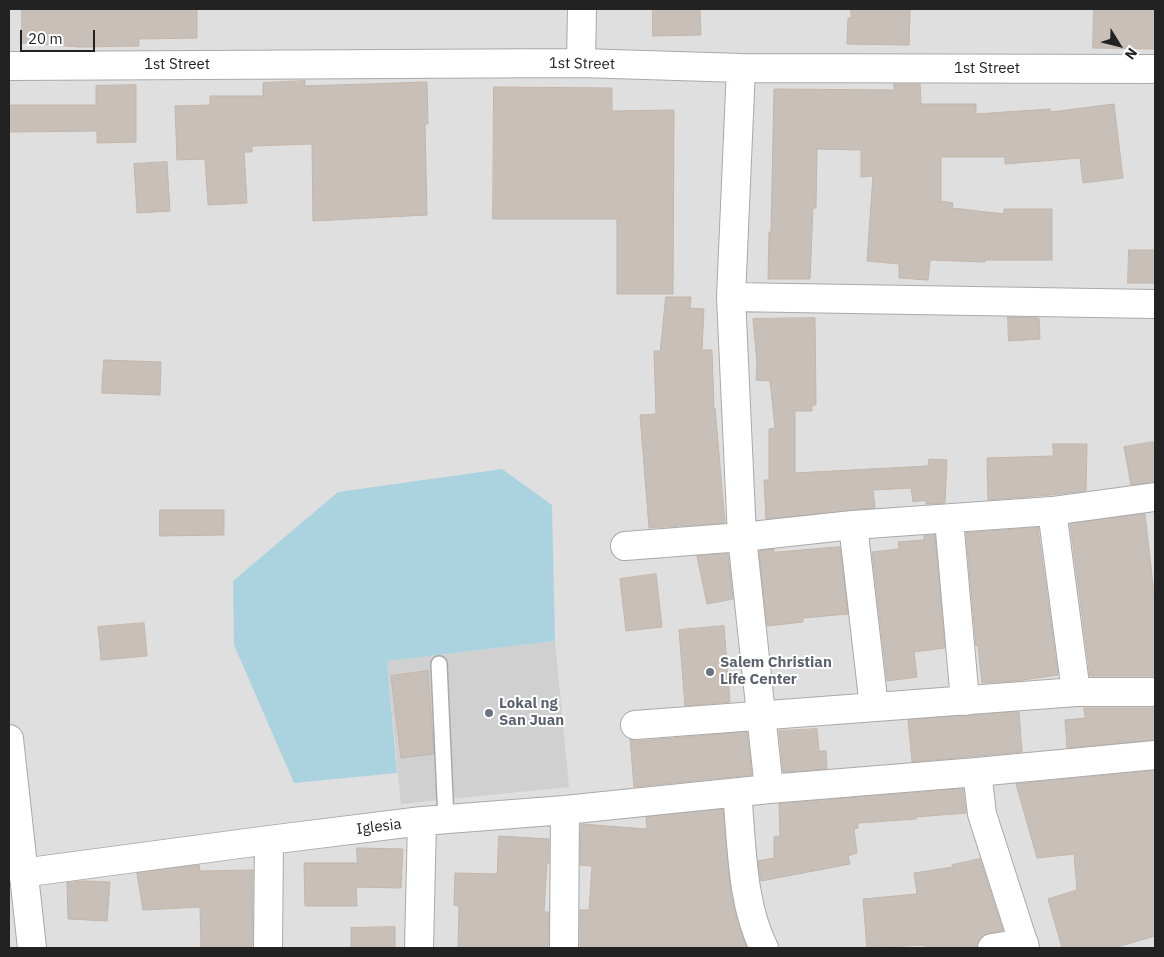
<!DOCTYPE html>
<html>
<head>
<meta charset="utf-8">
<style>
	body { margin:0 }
	#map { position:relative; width:1164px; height:957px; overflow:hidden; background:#f2efe9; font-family:"IBM Plex Sans",sans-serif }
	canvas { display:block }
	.frame { position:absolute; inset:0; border:10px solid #222; pointer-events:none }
	.north { position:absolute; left:1094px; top:20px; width:50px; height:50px; -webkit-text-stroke:4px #fff; paint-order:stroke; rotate:126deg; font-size:14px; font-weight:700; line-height:20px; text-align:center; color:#222 }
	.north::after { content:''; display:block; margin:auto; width:18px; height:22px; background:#222; clip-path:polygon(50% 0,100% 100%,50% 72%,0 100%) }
	.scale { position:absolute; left:20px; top:30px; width:75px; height:22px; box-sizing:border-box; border:2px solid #222; border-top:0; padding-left:6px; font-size:15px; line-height:18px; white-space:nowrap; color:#222; -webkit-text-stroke:4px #fff; paint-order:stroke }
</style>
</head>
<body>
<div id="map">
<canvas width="1164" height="957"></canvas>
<div class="frame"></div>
<div class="north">N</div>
<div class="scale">20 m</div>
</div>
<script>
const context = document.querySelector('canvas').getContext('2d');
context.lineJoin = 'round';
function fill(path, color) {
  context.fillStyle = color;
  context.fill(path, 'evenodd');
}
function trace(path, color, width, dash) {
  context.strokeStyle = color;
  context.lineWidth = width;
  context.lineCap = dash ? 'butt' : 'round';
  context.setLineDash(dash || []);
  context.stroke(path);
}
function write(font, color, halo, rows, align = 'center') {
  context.font = font + ' "IBM Plex Sans",sans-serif';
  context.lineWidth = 4;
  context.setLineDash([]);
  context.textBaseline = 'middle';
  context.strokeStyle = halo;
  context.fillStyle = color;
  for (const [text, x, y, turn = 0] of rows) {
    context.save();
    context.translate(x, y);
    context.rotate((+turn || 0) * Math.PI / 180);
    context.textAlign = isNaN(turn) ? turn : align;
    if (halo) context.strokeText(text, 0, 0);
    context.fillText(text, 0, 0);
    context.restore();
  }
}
fill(new Path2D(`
	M9,9h1146v939h-1146z`), '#e0dfdf');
fill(new Path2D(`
	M555,641l14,146 -168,17 -14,-143z`), '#d0d0d0');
fill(new Path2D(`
	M502,469l50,36 3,136 -168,20 10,112 -103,10 -60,-138 -1,-64 105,-89z`), '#aad3df');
const building = new Path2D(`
	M22,9h175v29l-58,1v7l-59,1 -58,-4z
	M653,9h47l1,26 -48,1z
	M851,9h59l-1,36 -62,-1 1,-26h3z
	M1094,9h61v40l-62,-1z
	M305,81v5l122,-4 1,42h-3l2,91 -114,6 -1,-77 -60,2v6h-8l3,51 -39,2 -3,-46 -28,1 -2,-54 35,-1v-9h53v-13z
	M894,84h26l1,20h55v10l74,-5 1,3 63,-8 9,74 -40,5 -3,-25 -75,6v-7h-64v44l12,2 -1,5 52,6v-5h48v51h-67v2l-55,-2 -2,20 -29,-2v-14l-32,-3 6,-85 -12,1v-27l-44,-1 -1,59h-3l-3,71h-42l1,-47h2l3,-143 120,1z
	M136,85v57l-39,1v-12l-88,1v-27h87v-19z
	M494,87l118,1v23l62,-1 -1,184h-56v-75h-124z
	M167,162l3,49 -33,2 -3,-49z
	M1129,250h26v33h-27z
	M666,297h25l-1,11 14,1 -2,41h10l2,59 1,-1 10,115 -76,5 -9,-113 16,-1 -2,-63h6z
	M1008,317l31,1 1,21 -31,2z
	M815,318l1,87h-4v6h-17v62l133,-7 1,-7 18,1 -2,43 -19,1v-4l-13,2 -2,-14 -38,2 2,18 -109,11 -2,-39h5v-51l6,-1 -5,-47 -14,-1 1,-17 -4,-44z
	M104,360l57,2 -1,33 -58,-2z
	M1153,442l2,15v25l-24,3 -7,-38z
	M1053,444h34l-1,47 -36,4 -62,5 -1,-42 66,-2z
	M160,510h64v25l-64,1z
	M1145,514l9,80 1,-1v83h-65l-20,-152z
	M1038,528l20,147 -42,6 -34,2 -4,-37h-2l-10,-113z
	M935,535l10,113 -31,4 3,25 -30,4 -15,-129 27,-3 -1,-7 26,-2v-4z
	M840,547l8,67 -45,4v4l-36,4 -8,-75 15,-2v3z
	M728,554l5,45 -26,5 -10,-48z
	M656,574l6,53 -36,4 -6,-52z
	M144,623l3,33 -46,4 -3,-33z
	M724,626l6,76 -45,4 -6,-76z
	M428,671l6,83 -33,4 -10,-82z
	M1084,708h71v32l-88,8 -2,-28 20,-2z
	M1019,712l3,40 -110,10 -4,-42z
	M817,729l2,22h7l1,18 -44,3 -4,-41z
	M747,732l5,43 -118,12 -4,-48 6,2z
	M1155,771v165l-41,12h-52l-14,-49 29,-9 -3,-36 -37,4 -21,-74z
	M963,789l3,24 -50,4v2l-58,4v5l-4,1 3,24 -9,3 2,8 -89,17 -3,-20 16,-3v-21l6,-1 -1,-32z
	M723,809l8,85 5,22 11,32h-167v-38h9l3,-44 -12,-1 1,-41 66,5 -1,-12z
	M499,836l50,3v24h-2l-3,49h5l-1,36h-90l1,-42 -5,-1 1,-32 42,1z
	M357,848l46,1 -2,39 -45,-1 1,19h-52l-1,-43h53z
	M980,859l23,71 -20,6 -5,6 -1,6h-52v-3l-58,3 -4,-49 54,-5 -3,-21 39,-6 -1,-2z
	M199,865l1,6 53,-1 -1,78h-51l-1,-41 -57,3 -6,-37z
	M84,881l26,1 -3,39 -39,-2 -1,-36z
	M395,927v21h-44v-20z`);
fill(building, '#c7bfb8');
trace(building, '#c4b6ab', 1);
const service = new Path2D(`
	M439,664l7,156`);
const minor = new Path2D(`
	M581,63l1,-54
	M9,66l572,-3 160,5 414,1
	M741,68l-10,229 11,240 27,252
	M731,297l424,7
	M1052,511l24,181
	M949,520l16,181
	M853,525l21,182
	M625,546l117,-9 111,-12 199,-14 103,-14
	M635,725l441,-33h79
	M977,772l5,42 43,134
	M737,793c5,49 4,110 27,155
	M22,873l247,-33 153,-19 143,-11 204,-21 208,-17 178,-17
	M268,948l1,-108
	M419,948l3,-127
	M564,948l1,-138
	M992,948l32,-5`);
const tertiary = new Path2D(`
	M9,739l23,209`);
trace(service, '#a9a9a9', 18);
trace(minor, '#a9a9a9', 30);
trace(tertiary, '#a9a9a9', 30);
trace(service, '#fff', 15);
trace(minor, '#fff', 28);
trace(tertiary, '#fff', 28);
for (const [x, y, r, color] of [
	[710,672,5,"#6b7280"],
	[489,713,5,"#6b7280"]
]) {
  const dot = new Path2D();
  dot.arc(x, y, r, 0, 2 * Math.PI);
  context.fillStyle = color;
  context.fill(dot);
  trace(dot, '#fff', 2);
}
write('15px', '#222', '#fff', [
	["1st Street",582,64,1],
	["1st Street",177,65],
	["1st Street",987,69],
	["Iglesia",379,827,-7]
]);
write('bold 15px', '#5b616d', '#fff', [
	["Salem Christian",720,663],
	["Life Center",720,680],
	["Lokal ng",499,704],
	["San Juan",499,721]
], 'left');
</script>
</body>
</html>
